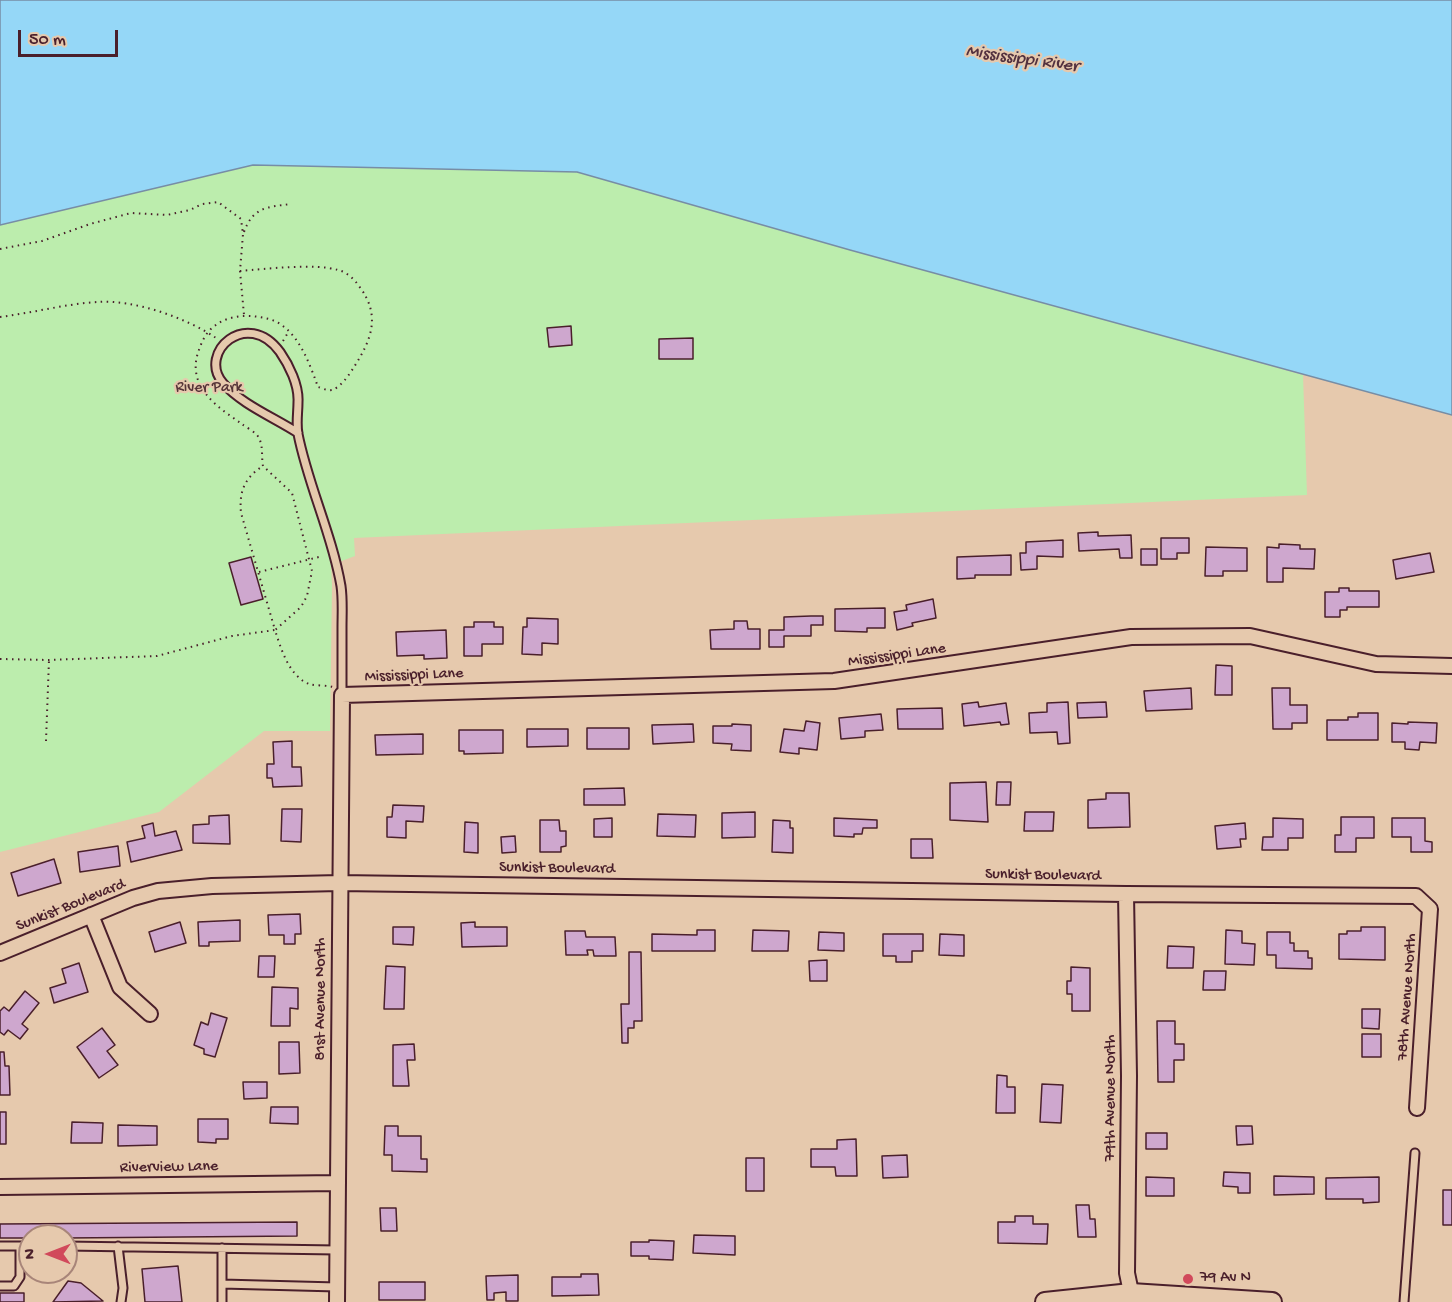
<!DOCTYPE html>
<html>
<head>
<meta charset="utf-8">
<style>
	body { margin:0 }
	#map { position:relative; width:1452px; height:1302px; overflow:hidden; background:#e6c9ad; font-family:"Gochi Hand",sans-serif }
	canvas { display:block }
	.north { position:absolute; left:18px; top:1224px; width:60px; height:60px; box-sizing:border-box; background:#e6c9ad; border:2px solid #a88579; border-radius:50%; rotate:270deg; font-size:16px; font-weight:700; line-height:24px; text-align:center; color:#4a1f2b }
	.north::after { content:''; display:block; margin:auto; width:21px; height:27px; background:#d1495b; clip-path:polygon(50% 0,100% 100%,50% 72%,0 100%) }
	.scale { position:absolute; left:18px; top:30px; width:100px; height:27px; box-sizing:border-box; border:3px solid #4a1f2b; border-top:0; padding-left:8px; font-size:18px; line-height:21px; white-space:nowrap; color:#4a1f2b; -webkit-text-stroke:4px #e6c9ad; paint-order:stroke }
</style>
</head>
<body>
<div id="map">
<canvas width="1452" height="1302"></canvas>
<div class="north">N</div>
<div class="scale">50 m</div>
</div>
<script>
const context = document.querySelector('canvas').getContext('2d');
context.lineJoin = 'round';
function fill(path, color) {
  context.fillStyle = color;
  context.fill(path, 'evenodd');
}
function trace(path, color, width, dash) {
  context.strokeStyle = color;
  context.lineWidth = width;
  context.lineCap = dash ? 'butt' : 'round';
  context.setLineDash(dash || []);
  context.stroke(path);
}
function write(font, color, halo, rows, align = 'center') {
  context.font = font + ' "Gochi Hand",sans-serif';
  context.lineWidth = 4.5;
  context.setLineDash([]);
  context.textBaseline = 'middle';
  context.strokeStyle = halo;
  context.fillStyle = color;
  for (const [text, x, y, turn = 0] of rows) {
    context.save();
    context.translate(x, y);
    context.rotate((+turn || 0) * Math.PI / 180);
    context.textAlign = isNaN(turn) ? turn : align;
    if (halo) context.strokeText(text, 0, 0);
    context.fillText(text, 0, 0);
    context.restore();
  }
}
fill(new Path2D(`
	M253,165l324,7 726,203 4,120 -953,43 1,18 -24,9 1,20 -2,146h-66l-105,81 -159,40v-627z`), '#bcedad');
const water = new Path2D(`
	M0,0h1452v415l-602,-165 -273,-78 -324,-7 -253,60z`);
fill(water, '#95d7f7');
trace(water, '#778da5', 1.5);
const building = new Path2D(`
	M571,326l1,19 -23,2 -2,-19z
	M693,338v21h-34v-20z
	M1098,532v4l33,-1 1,23h-12l-1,-9 -40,2 -1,-18z
	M1161,538h28v15h-12v6h-16z
	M1063,540v17l-26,-1v13l-16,1 -1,-17h6v-11z
	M1279,544l21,1v4h15l-1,20 -31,-1v14h-16v-35l12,1z
	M1206,547l41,1v23h-24v5h-18z
	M1141,549h16v16h-16z
	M1430,553l4,19 -38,7 -3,-19z
	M1011,555v20h-36v3l-18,1v-22z
	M251,557l12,42 -22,6 -12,-42z
	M1339,588h10v3h30v16h-32v3h-7v7h-15v-25h14z
	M933,599l3,19 -24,5 1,3 -16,4 -3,-18 13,-2 -1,-5z
	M885,608v20h-18v4l-32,-1v-22z
	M811,616h12v9h-12v11h-27v11h-15v-17h15v-13z
	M527,618l31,1v25l-16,-1v12l-20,-1 1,-27h4z
	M734,621h13l1,8h12v20h-49l-1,-19 24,-1z
	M474,622h20v5h9v17h-21v12h-18v-29h10z
	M446,630l1,28 -23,1v-4l-27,1 -1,-24z
	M1216,665l16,1v29h-17z
	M1191,688l1,21 -46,2 -2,-20z
	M1272,688h18v17h17v18h-15v6h-19z
	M978,702l1,5 27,-4 3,21 -8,1 -1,-3 -36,4 -2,-22z
	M1068,702l2,41 -12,1 -1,-12 -27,1 -1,-20 18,-1v-9z
	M1106,702l1,15 -29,1 -1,-15z
	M942,708l1,21h-45l-1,-20z
	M1358,713h20v27h-51v-20h21v-3h10z
	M881,714l2,16 -18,1v6l-24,2 -2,-21z
	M806,721l14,2 -3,27 -18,-2v6l-19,-2 4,-23 20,2z
	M1408,722l29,1 -1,20 -16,-1 -1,8 -14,-1v-7h-13v-19l16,1z
	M693,724l1,18 -41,2 -1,-19z
	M732,724l19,1v26l-20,-1 1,-6 -19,-1v-17h19z
	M587,728h42v21h-42z
	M527,729h41v17l-41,1z
	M459,730h44v23l-39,1v-3h-5z
	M423,734v20l-47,1 -1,-20z
	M292,741v26h9l1,19 -29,1 -1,-9h-5v-14h7l-1,-22z
	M986,782l2,40 -38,-2v-37z
	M997,782h14l-1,23h-14z
	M624,788l1,17h-41v-16z
	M1106,793h23l1,34 -42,1v-28l18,-1z
	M393,805l31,1 -1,16 -17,-1v17l-19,-1v-20h5z
	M282,809h20l-1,33 -20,-1z
	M755,812v25l-33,1v-25z
	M1025,812h29l-1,19h-29z
	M658,814l38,1 -1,22 -38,-1z
	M229,815l1,29 -37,-1v-18l16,-1v-8z
	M1341,817h33v21h-18v14h-21v-17h6z
	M612,818v19h-18v-18z
	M834,818l43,2v8h-14l-1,6h-8v3l-20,-1z
	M1273,818l30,1v19h-15v12h-26l1,-13h10z
	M1392,818h33v23l7,1v10h-21v-15h-19z
	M540,820h19l1,11h6v15l-5,1v5h-21z
	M773,820l17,1v7h3v25l-21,-1z
	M465,822l13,1v30l-14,-1z
	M153,823l2,13 21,-5 6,19 -51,12 -4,-20 18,-4 -3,-12z
	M1245,823l1,16h-6l1,8 -24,2 -2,-23z
	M515,836l1,16 -14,1 -1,-16z
	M911,839h21l1,19h-22z
	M118,846l2,20 -40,6 -2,-20z
	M54,859l7,24 -43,13 -7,-23z
	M300,914l1,20h-6v10h-11v-9h-15l-1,-20z
	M240,920v21l-31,1v4h-10l-1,-24z
	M180,922l6,21 -31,9 -6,-20z
	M475,922v5h32v19l-45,1 -1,-24z
	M393,927h21l-1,18 -20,-1z
	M1361,927h24v33l-46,-1v-25h8v-3h14z
	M697,930h18v21h-63v-17l45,1z
	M753,930l36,1 -1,20h-36z
	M1226,930l16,1v12l13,1 -1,21 -29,-1z
	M565,931h20l1,6h29l1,19h-22l-1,-6h-6l1,5h-22z
	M819,932l25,1v18l-26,-1z
	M1267,932h23v11h4v8h14v7h4v11l-36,-1v-13h-9z
	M883,934h40v17h-11v11h-16v-6h-13z
	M940,934l24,1v21l-25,-1z
	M1168,946l26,1 -1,21h-26z
	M629,952h12l1,69h-8v7h-6v15h-6l-1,-39h8z
	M259,956h16l-1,21h-16z
	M827,960v21h-17l-1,-20z
	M79,963l9,29 -34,11 -4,-15 16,-5 -4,-14z
	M386,966l19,1 -1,42h-20z
	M1071,967l19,1v43h-18v-17h-5v-13h4z
	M1204,971h22l-1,19h-22z
	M272,987l26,1v21l-8,-1v18h-19z
	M25,991l14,12 -17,21 6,5 -8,10 -12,-9 -4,5 -4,-3v-21l4,-4 5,4z
	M1362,1009h18l-1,20 -17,-1z
	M211,1013l16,5 -12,39 -11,-3v-5l-10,-4 7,-23 7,3z
	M1157,1021h18v23h9v16h-10v22h-16z
	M102,1028l13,17 -8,6 11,14 -19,13 -22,-31z
	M1362,1034h19v23h-19z
	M279,1042h20l1,31 -21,1z
	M414,1044l1,16h-8l2,26h-16v-41z
	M0,1052h4l1,14h4l1,29h-10z
	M997,1075l10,1v11h8v26h-19z
	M243,1082h24v16l-23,1z
	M1042,1084l21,1 -2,38 -21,-1z
	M271,1107h27v17l-28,-1z
	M0,1112h6v32h-6z
	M198,1119h30v20h-12v4l-18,-1z
	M72,1122l31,1 -1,20h-31z
	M118,1125l39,1v19l-39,1z
	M385,1126h13v10h23v23h6v13l-35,-1v-16h-8z
	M1236,1126h16l1,18 -16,1z
	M1146,1133h21v16h-21z
	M856,1139l1,37h-21l-1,-9h-24v-18h26v-9z
	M907,1155l1,22 -25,1 -1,-22z
	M746,1158h18v33h-18z
	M1224,1172l26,1v20h-12v-6l-15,-1z
	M1274,1176l40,1v17l-40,1z
	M1146,1177l28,1v18h-28z
	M1379,1177v25l-16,1v-4h-37v-21z
	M1443,1190h9v35h-9z
	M1076,1205h13l1,14h5l1,18h-18z
	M380,1208h16l1,23h-16z
	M1015,1216h18v8h15l-1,20 -49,-1v-21h17z
	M297,1222v14l-231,2v-2h-36v2h-30v-14z
	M694,1235l41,1v19l-42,-2z
	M649,1240l25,1 -1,19 -24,-1v-3h-18v-14h18z
	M178,1266l4,36h-37l-3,-33z
	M581,1274h17l1,21 -47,1v-19h29z
	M518,1275v26h-12v-9l-12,1v7h-7l-1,-24z
	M68,1281l13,2 22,18 -50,1z
	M379,1282h46v18h-46z
	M0,1293h24v9h-24z`);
fill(building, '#cea7ce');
trace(building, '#4a1f2b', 1.5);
const service = new Path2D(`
	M298,433c-23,-15 -57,-29 -75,-50 -26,-30 24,-76 57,-31 9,13 19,33 18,50 0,11 -2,21 0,32 10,51 34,100 43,152 2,14 1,28 1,41 0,23 0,46 0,68
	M0,1246h30
	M66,1246l271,4
	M118,1246l5,42 -2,14
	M222,1248v36l115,3
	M222,1284v18
	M0,1286h14l6,-9v-31
	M1404,1302l11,-149`);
const minor = new Path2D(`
	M1126,894l3,182 -2,197 6,29
	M91,915l29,72 30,27
	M0,953l133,-55 25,-7 54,-5 127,-3 787,11 290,2 14,13 -13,199
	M0,1187l338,-4
	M337,1302l5,-607 492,-14 297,-44 119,-1 126,28 76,2`);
const tertiary = new Path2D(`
	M1045,1302l86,-9 141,9`);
trace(service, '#4a1f2b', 11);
trace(minor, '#4a1f2b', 18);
trace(tertiary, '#4a1f2b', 22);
trace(new Path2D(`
	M244,232c9,-25 23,-25 47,-28
	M0,249l42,-8 48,-17 41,-11 36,2 23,-5 12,-6 16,-2 23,17 2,15 -3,37 4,44
	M240,271c24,-2 76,-8 98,-1 9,2 16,9 21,16 22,29 13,53 -5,81 -5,8 -13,20 -22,23 -5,1 -10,-2 -14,-3 -9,-25 -21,-60 -49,-68 -19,-5 -41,-5 -57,9 -8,7 -12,18 -15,28 -8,33 22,52 45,68 4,3 11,7 15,11 7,9 4,21 6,31l29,27 20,78 -5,25 -6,11 -26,23c6,19 14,46 34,54 7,2 17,1 24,3
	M0,317c32,-4 65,-13 97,-15 36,-3 90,16 119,36
	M283,341l6,-10
	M259,572l64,-16
	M0,659l49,1 108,-4 75,-20 43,-6 -34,-117c-2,-21 3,-35 22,-47
	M46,741l3,-81`), '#4a1f2b', 2, [1.5, 4.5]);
trace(service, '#e6c9ad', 7);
trace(minor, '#e6c9ad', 14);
trace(tertiary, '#e6c9ad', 18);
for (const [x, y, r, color] of [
	[1188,1279,6,"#d1495b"]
]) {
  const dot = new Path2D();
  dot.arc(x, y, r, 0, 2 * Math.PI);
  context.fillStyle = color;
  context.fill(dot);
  trace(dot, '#e6c9ad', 2);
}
write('16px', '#553438', '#e6c9ad', [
	["River Park",209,389]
]);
write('16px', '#4a1f2b', '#e6c9ad', [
	["Mississippi Lane",897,656,-8],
	["Mississippi Lane",414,676,-2],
	["Sunkist Boulevard",557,869,1],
	["Sunkist Boulevard",1043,876,1],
	["Sunkist Boulevard",71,906,-22],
	["78th Avenue North",1408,997,-86],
	["81st Avenue North",322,999,-90],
	["79th Avenue North",1112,1098,-90],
	["Riverview Lane",169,1168,-1]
]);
write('16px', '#4a1f2b', '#e6c9ad', [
	["79 Av N",1200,1279]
], 'left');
write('italic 18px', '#52313f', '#e6c9ad', [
	["Mississippi River",1022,60,8]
]);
</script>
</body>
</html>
